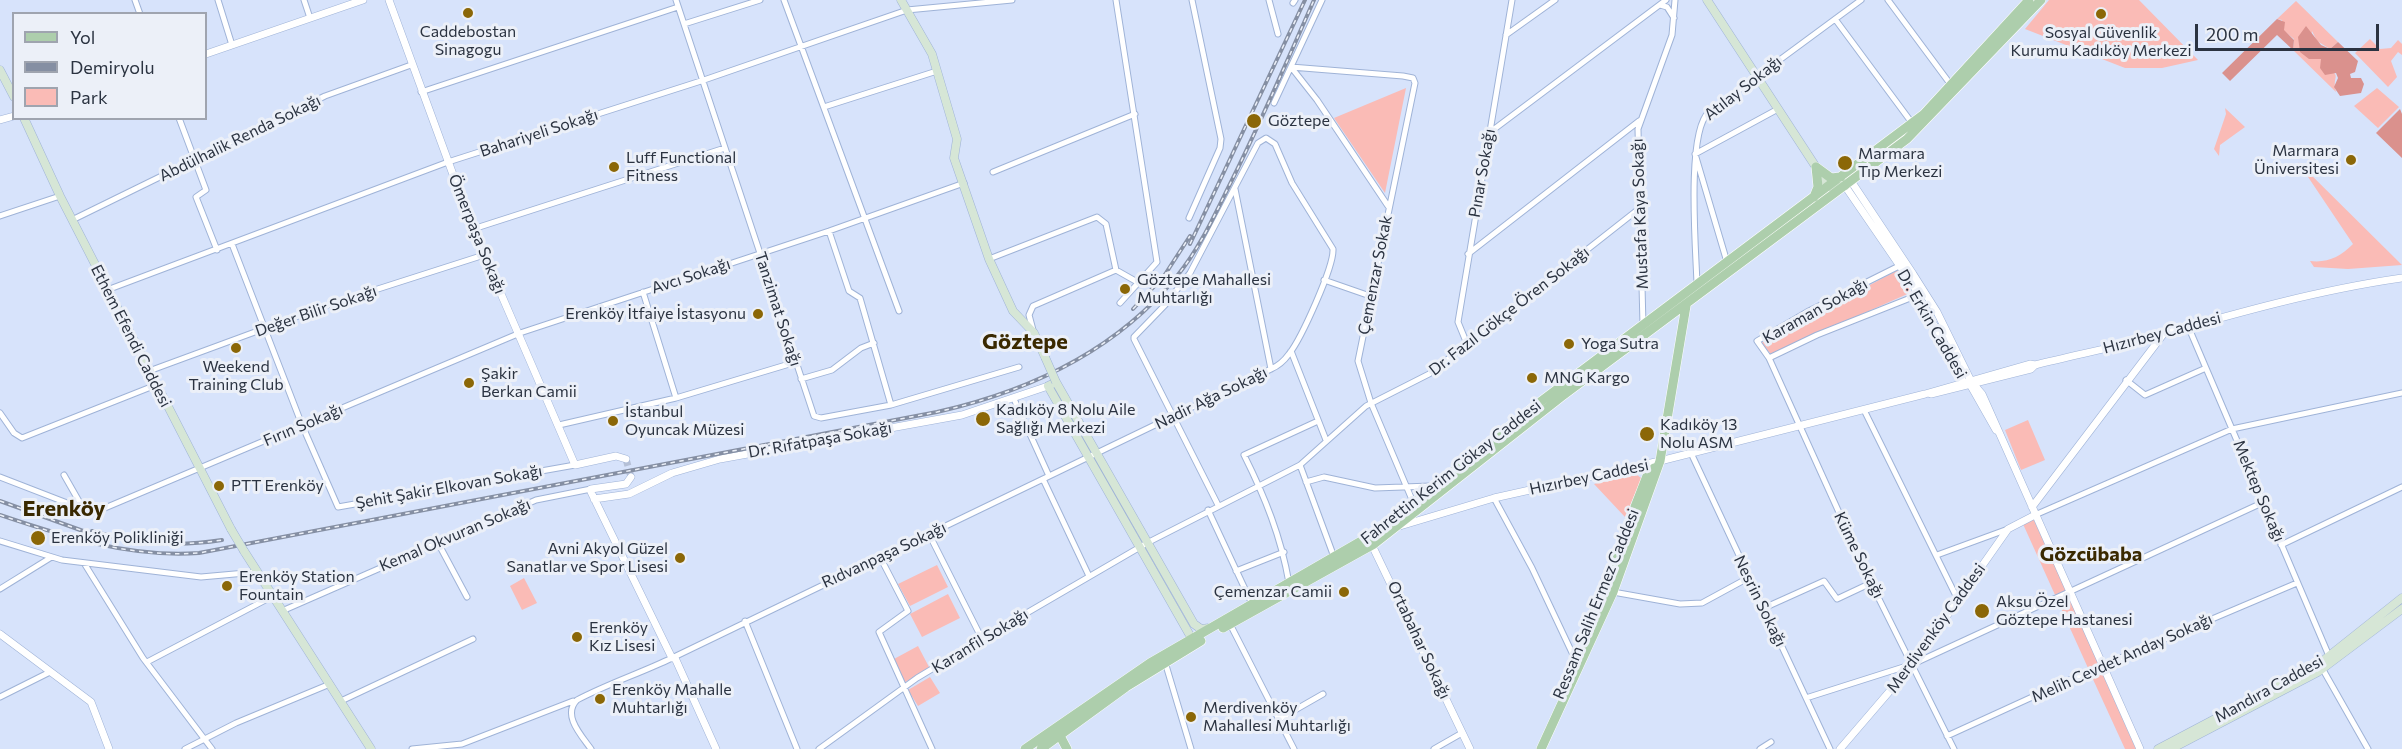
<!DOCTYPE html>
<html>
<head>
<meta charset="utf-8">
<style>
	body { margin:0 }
	#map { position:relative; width:2402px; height:749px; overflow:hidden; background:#d7e3fb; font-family:Commissioner,sans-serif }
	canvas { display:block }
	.legend { position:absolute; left:12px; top:12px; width:195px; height:108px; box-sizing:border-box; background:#ecf0f8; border:2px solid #9fa4af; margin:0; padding:8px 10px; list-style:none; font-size:18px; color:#2b3341 }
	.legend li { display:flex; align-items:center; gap:12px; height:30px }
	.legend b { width:30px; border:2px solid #9fa4af }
	.scale { position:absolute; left:2195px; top:24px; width:184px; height:27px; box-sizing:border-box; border:3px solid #2b3341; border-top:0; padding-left:8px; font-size:18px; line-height:21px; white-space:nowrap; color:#2b3341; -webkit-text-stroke:4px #ecf0f8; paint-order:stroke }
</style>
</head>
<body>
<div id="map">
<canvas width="2402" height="749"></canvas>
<ul class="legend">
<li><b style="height:8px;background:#adceac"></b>Yol</li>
<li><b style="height:8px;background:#858fa3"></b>Demiryolu</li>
<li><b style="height:16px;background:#fabbb6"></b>Park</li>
</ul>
<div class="scale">200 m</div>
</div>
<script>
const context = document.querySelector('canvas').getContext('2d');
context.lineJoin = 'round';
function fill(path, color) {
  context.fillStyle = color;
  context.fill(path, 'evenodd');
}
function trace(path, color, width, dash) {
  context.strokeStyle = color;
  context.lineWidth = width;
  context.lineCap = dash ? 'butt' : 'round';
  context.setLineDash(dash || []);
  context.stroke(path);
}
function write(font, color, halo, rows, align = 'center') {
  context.font = font + ' Commissioner,sans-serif';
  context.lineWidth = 6;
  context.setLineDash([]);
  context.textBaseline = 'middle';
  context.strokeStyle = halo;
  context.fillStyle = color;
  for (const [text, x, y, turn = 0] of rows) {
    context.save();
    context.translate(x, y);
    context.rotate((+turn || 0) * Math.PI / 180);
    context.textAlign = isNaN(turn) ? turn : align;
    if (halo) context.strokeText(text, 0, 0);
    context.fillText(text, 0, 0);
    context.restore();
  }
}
fill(new Path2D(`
	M2049,0h90l59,60 -36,8h-37l-100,-39z
	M2296,1l42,41 -8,7 -13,-8 -5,-10 -3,28h12l1,5c23,15 9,9 14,28l-43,-42 1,-11 -10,-8 -2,-11 -5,-1z
	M2370,39l10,10 11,-1 7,-8 4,4v11l-4,-3 -7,9 6,16 -9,10 -33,-34z
	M1406,88l-21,105 -51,-75z
	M2377,88l22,19 -21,21 -24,-22z
	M2225,108l20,19 -25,18 -1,11 -5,-7 12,-35z
	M2298,162l104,103 -54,4 -34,-2 -4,-6c18,2 30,-4 43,-17z
	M1898,270l14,22 -141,62 -10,-11z
	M2028,420l17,40 -24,10 -16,-40z
	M1636,474l5,4 -1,4 -15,35 -31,-33z
	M2033,518l67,145 -12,5 -65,-144z
	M937,565l11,22 -38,19 -12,-22z
	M524,578l13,25 -15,7 -12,-24z
	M948,594l12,24 -38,19 -12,-23z
	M918,646l11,21 -25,16 -10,-24z
	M2101,670l35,79h-11l-34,-74z
	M930,677l10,16 -22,13 -10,-16z`), '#fabbb6');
fill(new Path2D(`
	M2277,19l8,3 -1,8 10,10 -1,10 -16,-15 -47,46 -8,-8z
	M2306,26l15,19 9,4 8,-7 20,19 -3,11 -5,2 1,4h10l3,6 -3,9 -21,3 -6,-9 4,-9 -2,-5 -11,2 -5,-7 1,-9h-12l-9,-7 -2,-15z
	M2400,109l2,5v44l-26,-25z`), '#da918d');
trace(new Path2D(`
	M626,459l5,18`), '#b5c0d6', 7, [7, 3.5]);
const minor = new Path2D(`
	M135,0l5,14
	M218,0l14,45
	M304,0l6,18
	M676,0l138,416 7,2 70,-13 128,-38
	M784,0l115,311
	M1116,0l41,262 -37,41
	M1269,0l9,34
	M1888,0l63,85
	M1293,3l2,-3
	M1660,5l7,2 7,11
	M1835,19l77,104
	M684,24l76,-24
	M1506,35l49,-35
	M1291,67l112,9 10,2 2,5 -57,278 13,42 42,99
	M1291,67l26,33 71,106
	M421,92l257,-85
	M1274,103l48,-103
	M824,107l113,-36
	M179,118l27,72 -10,7 21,53
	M1489,133l177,-133
	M993,172l142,-58
	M1235,189l36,180
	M0,216l60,-20
	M1189,218l31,-70 1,-9 -29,-139
	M72,220l253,-124 86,-31
	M473,229l252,-81
	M829,231l20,60 11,7 31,107
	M232,244l70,181 36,82 237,-42
	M1468,254l171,-133
	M989,259l108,-42 9,7 10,46 23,13
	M1727,262l-32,-108 83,-45
	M1901,265l-94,47 -50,29 12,17 102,225 83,166
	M1324,280l46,16
	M1697,284c-1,-33 -11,-153 12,-172l152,-112
	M107,290l341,-128 256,-82 203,-70 105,-10
	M643,292l33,106
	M1643,325l-5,-196 34,-94 3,-35
	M2188,326l141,330
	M1033,330l-4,-15 4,-9 83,-36
	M1467,344l-9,-22 54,-322
	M1291,351l35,89
	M1769,358l48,-23 101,-40
	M149,371l182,-67 153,-49
	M801,379l31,-9 29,-22 13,-5
	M2126,380l19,15 61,-27
	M1014,399l35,77
	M1864,410l94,190
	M0,413l14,20 8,5 134,-53
	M559,425l117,-27 120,-36
	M1691,453l139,296
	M1300,465l34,92
	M64,475l20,35
	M0,477l93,36 427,-180 309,-102 135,-48
	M1043,479l46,97
	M1306,482l18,-5 51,11 56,-2
	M1494,498l38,70 43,91
	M1208,510l44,94
	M2035,515l197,-86 170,-36
	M929,534l53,105
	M0,541l62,19 139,17 56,-5
	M437,541l30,56
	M2281,545l121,-58
	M1937,555l71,-26
	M880,557l28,54 -29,21 53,117
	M84,563l59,95 69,91
	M1236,571l48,-19
	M1289,583c-8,-46 -24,-86 -45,-128l74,-34
	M0,589l50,-31
	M1613,592l67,12 22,-1 46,-25
	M1764,608l60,-27 13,18 34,-16
	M282,611l254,-111 55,-11
	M745,621l52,128
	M1230,624l64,125
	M147,662l126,-66
	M1165,662l26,87
	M2322,668l46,81
	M0,697l50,-25
	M1806,698l107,-34 351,-162
	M341,701l132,-62
	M1281,718l42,-24
	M1947,736l140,-64 210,-89
	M185,749l51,-26 94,-39
	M412,749l50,-5 111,-43
	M591,749c-10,-14 -29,-34 -14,-49 30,-16 64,-27 95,-42 199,-97 399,-192 599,-289 7,-3 13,-8 18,-15 12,-15 45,-87 44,-105l-41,-66 -17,-39 -9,-6 -8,5 -68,130 -25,32 -31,32v2l84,166
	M819,749l98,-71 65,-39 165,-96 153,-78 66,-59 63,-32 211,-166
	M1434,749l28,-16
	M1760,749l11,-7`);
const tertiary = new Path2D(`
	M389,0l84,229 102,236 41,-9 10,3
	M206,54l157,-54
	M0,120l14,-4
	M1851,181l62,93 24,38 34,69 11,13 158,355
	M1843,183l70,102 51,98 7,3 25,44
	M1931,394l100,-25 4,-4c40,-10 81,-18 121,-29 81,-23 162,-46 246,-58
	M631,477l-5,7 -35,5v3l81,166h3l41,91
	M594,499l35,-5 43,-21 48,-14 242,-44 86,-29
	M2032,507l133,-175
	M1400,526l94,-28 166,-37 265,-67 105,-30 5,1
	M1370,541l100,208
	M0,634l91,68 18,47
	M1840,749l73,-85 95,-135 27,-14`);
const secondary = new Path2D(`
	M901,0l31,54 25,85 -3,19 35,101 24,52 21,22 11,24
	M1707,0l122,187 16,-1
	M0,70l14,27
	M24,118l36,78 171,333
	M244,551l127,198
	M1196,641l-4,-2 -144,-253 8,-4 138,242 7,5 8,-1
	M2158,749l161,-85 83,-66
	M2171,749l147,-77 84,-63`);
const primary = new Path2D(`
	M1816,167l15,11 10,-1
	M1814,197l4,-10 -2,-20
	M1223,628l151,-84 187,-147 346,-258 134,-139
	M1584,638l63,-162 7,-8
	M1058,732l9,17
	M1025,749l125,-86 227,-131 163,-130 384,-288 105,-114
	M1041,749l85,-62 75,-46
	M1541,749l72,-157 47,-131 26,-155`);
trace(minor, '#9fb3d7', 7);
trace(tertiary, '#9fb3d7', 8);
trace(secondary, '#9fb3d7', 9);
trace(primary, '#fff', 10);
trace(minor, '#fff', 5);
trace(tertiary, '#fff', 7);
trace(secondary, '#d6e6d6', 8);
trace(primary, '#adceac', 9);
const rail = new Path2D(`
	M1190,244l115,-244
	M1133,309l31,-33 26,-40
	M0,501l97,35
	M0,515c65,22 130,43 199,38l738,-141c93,-21 179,-61 240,-136 23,-28 38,-62 54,-94 30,-60 56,-121 83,-182
	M92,531c42,13 86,16 130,9`);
trace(rail, '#858fa3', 4);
trace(rail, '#ecf0f8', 1.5, [4.5]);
const secondaryBridge = new Path2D(`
	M1045,357l11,25
	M231,529l13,22`);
trace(secondaryBridge, '#9fb3d7', 9, []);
trace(secondaryBridge, '#d6e6d6', 8);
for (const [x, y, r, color] of [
	[468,13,6,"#8b6707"],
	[2101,14,6,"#8b6707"],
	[1254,121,8,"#8b6707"],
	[2351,160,6,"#8b6707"],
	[1845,163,8,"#8b6707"],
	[614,167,6,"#8b6707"],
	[1125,289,6,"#8b6707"],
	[758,314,6,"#8b6707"],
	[1569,344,6,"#8b6707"],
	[236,348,6,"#8b6707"],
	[1532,378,6,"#8b6707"],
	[469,383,6,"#8b6707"],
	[983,419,8,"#8b6707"],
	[613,421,6,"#8b6707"],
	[1647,434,8,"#8b6707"],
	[219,486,6,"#8b6707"],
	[38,538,8,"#8b6707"],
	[680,558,6,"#8b6707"],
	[227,586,6,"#8b6707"],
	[1344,592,6,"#8b6707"],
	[1982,611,8,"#8b6707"],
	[577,637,6,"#8b6707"],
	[600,699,6,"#8b6707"],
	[1191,717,6,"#8b6707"]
]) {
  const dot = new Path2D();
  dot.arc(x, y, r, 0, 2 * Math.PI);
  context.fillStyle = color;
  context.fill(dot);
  trace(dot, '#ecf0f8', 2);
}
write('16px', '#2b3341', '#ecf0f8', [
	["Caddebostan",468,32,"center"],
	["Sinagogu",468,50,"center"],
	["Sosyal Güvenlik",2101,33,"center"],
	["Kurumu Kadıköy Merkezi",2101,51,"center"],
	["Göztepe",1268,121],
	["Marmara",2339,151,"right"],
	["Üniversitesi",2339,169,"right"],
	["Marmara",1858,154],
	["Tıp Merkezi",1858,172],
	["Luff Functional",626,158],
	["Fitness",626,176],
	["Göztepe Mahallesi",1137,280],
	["Muhtarlığı",1137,298],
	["Erenköy İtfaiye İstasyonu",746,314,"right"],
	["Yoga Sutra",1581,344],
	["Weekend",236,367,"center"],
	["Training Club",236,385,"center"],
	["Şakir",481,374],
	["Berkan Camii",481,392],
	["MNG Kargo",1544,378],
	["Kadıköy 8 Nolu Aile",996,410],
	["Sağlığı Merkezi",996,428],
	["İstanbul",625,412],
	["Oyuncak Müzesi",625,430],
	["Kadıköy 13",1660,425],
	["Nolu ASM",1660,443],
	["PTT Erenköy",231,486],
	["Erenköy Polikliniği",51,538],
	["Avni Akyol Güzel",668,549,"right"],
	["Sanatlar ve Spor Lisesi",668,567,"right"],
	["Erenköy Station",239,577],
	["Fountain",239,595],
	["Çemenzar Camii",1332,592,"right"],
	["Aksu Özel",1996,602],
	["Göztepe Hastanesi",1996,620],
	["Erenköy",589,628],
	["Kız Lisesi",589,646],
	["Erenköy Mahalle",612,690],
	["Muhtarlığı",612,708],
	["Merdivenköy",1203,708],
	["Mahallesi Muhtarlığı",1203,726]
], 'left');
write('16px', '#2b3341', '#ecf0f8', [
	["Atılay Sokağı",1743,88,-38],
	["Bahariyeli Sokağı",539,133,-18],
	["Abdülhalik Renda Sokağı",240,138,-26],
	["Pınar Sokağı",1482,173,-80],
	["Mustafa Kaya Sokağı",1640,214,-92],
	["Ömerpaşa Sokağı",477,234,68],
	["Çemenzar Sokak",1375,275,-79],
	["Avcı Sokağı",691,276,-18],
	["Tanzimat Sokağı",778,309,72],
	["Değer Bilir Sokağı",316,311,-19],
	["Dr. Fazıl Gökçe Ören Sokağı",1509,311,-38],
	["Karaman Sokağı",1815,311,-29],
	["Dr. Erkin Caddesi",1932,324,60],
	["Hızırbey Caddesi",2162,333,-15],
	["Ethem Efendi Caddesi",131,336,63],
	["Nadir Ağa Sokağı",1211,398,-26],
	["Fırın Sokağı",303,425,-23],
	["Dr. Rıfatpaşa Sokağı",820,440,-10],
	["Fahrettin Kerim Gökay Caddesi",1451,472,-38],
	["Hızırbey Caddesi",1589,477,-12],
	["Şehit Şakir Elkovan Sokağı",449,487,-10],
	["Mektep Sokağı",2259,491,67],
	["Kemal Okvuran Sokağı",455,535,-23],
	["Rıdvanpaşa Sokağı",884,555,-25],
	["Küme Sokağı",1859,555,64],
	["Nesrin Sokağı",1760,601,64],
	["Ressam Salih Ermez Caddesi",1596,604,-68],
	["Merdivenköy Caddesi",1936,628,-54],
	["Ortabahar Sokağı",1419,640,65],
	["Karanfil Sokağı",980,641,-31],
	["Melih Cevdet Anday Sokağı",2122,658,-24],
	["Mandıra Caddesi",2269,689,-29]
]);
write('bold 20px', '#3a2900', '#ecf0f8', [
	["Gözcübaba",2091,554]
]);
write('bold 22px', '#3a2900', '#ecf0f8', [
	["Göztepe",1025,342],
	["Erenköy",64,509]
]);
</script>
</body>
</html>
